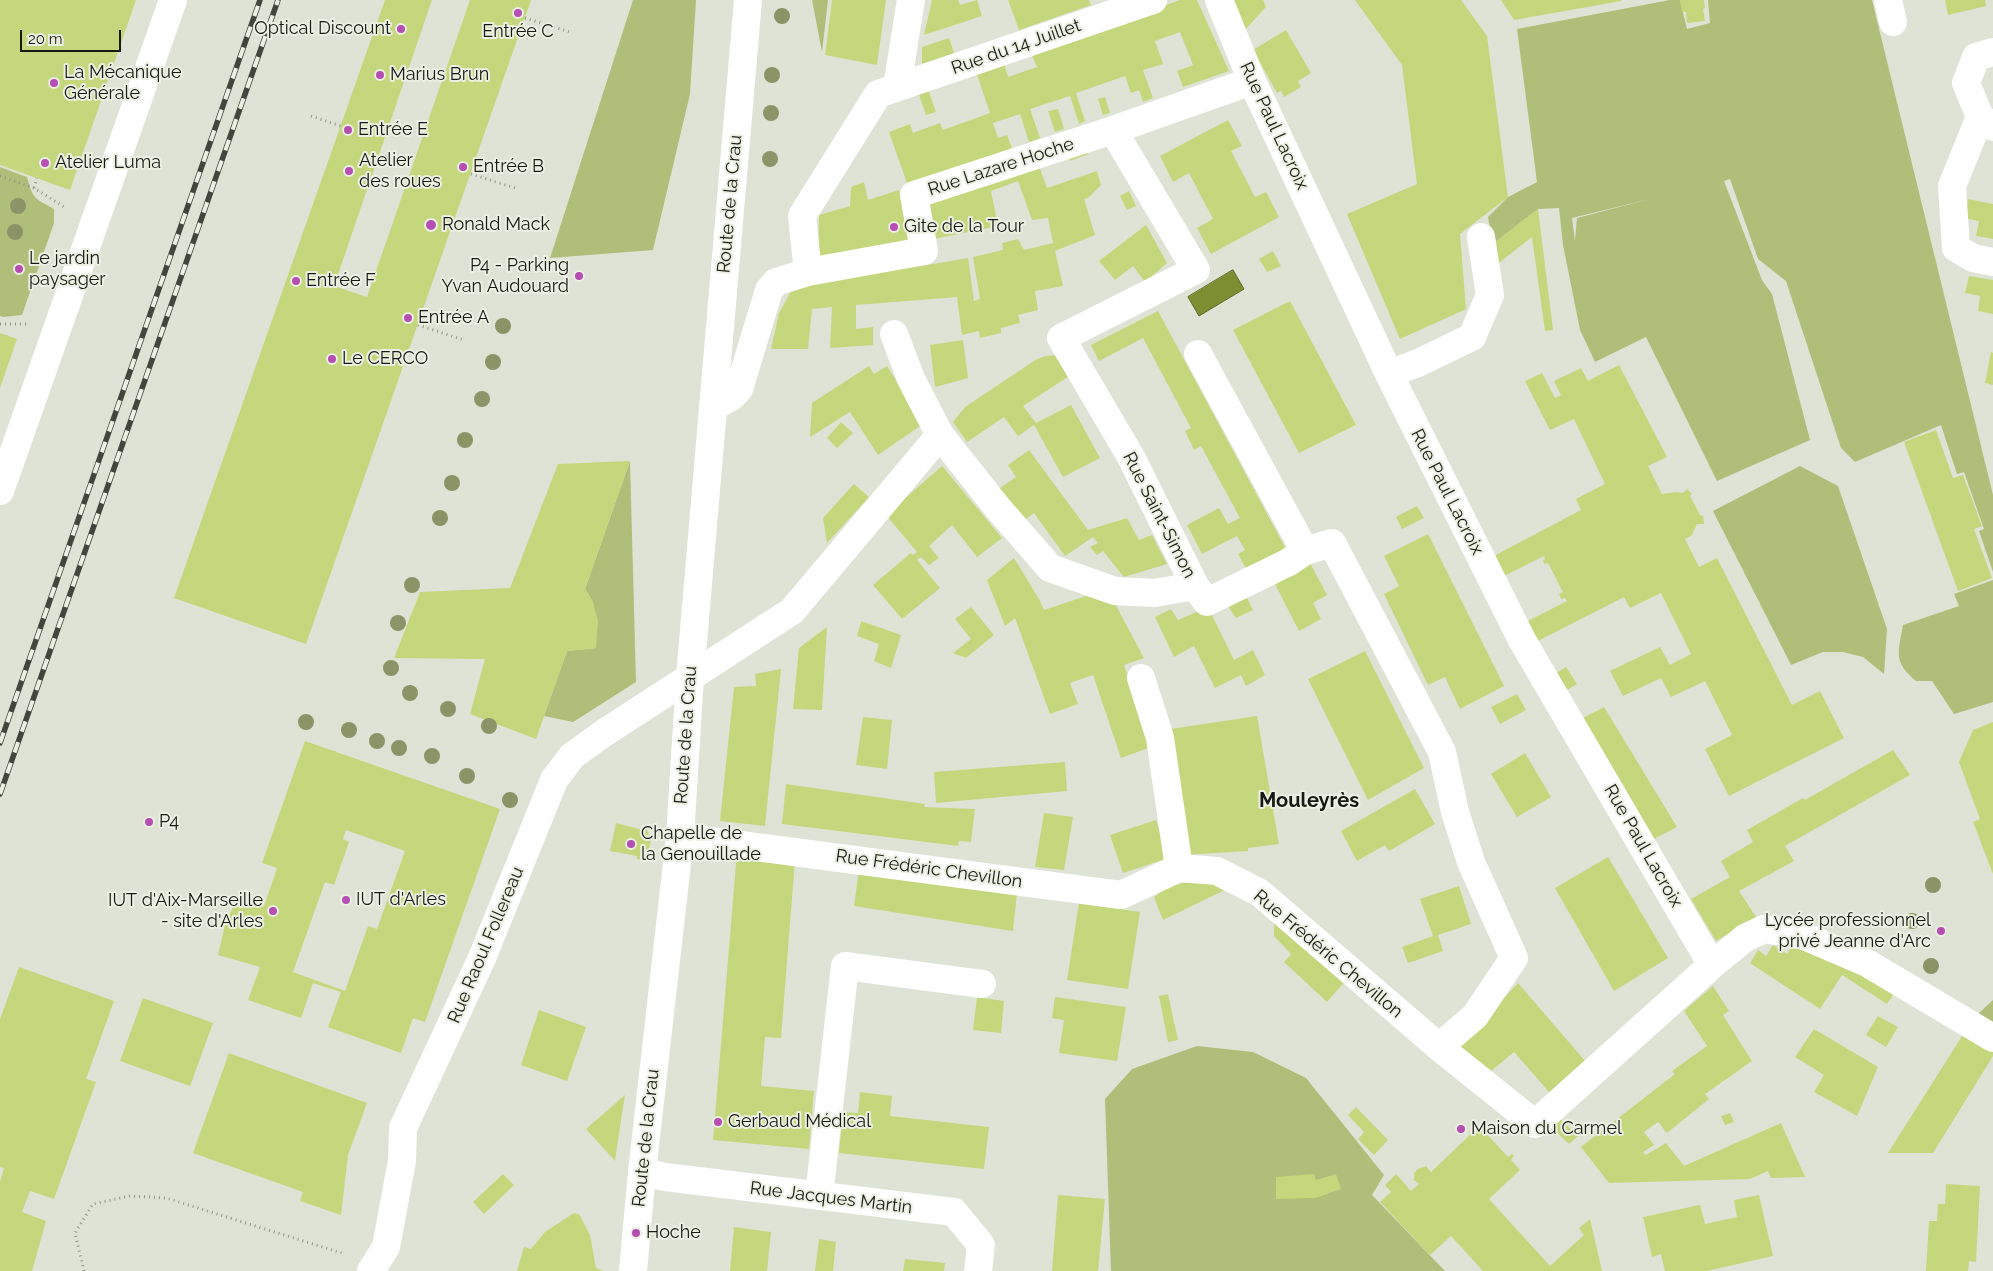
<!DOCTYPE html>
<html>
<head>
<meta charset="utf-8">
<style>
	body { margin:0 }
	#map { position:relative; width:1993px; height:1271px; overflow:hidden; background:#dfe3d5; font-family:Raleway,sans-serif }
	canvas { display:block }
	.scale { position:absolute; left:20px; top:30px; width:101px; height:22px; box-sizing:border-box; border:2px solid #181914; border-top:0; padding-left:6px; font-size:15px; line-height:18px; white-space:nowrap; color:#181914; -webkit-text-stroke:4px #ecf0e2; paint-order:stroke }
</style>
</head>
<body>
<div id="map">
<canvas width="1993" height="1271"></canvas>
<div class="scale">20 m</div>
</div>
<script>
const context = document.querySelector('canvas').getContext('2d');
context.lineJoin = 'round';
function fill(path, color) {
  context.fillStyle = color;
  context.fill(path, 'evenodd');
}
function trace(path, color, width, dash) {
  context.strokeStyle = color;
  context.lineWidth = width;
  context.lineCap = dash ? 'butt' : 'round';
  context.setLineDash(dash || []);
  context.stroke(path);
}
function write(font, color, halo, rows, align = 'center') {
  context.font = font + ' Raleway,sans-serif';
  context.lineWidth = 4;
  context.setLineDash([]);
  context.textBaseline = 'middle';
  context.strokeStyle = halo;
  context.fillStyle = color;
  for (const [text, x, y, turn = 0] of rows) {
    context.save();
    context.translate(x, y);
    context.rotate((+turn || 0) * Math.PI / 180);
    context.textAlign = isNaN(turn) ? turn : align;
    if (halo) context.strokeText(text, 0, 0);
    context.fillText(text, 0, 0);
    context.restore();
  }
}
fill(new Path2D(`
	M633,0h63l-6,94 -37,156 -103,8z
	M812,0h16l-6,52z
	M1670,0h10l7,29 23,-6 -2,-23h164l121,495v77l-14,-41 5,-2 -20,-57 -7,2 -16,-49 -86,37 -14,-14 -55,-167 -28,-22 -28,-80 -6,2 38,99 10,14 38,146 -93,41 -71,-144 -51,25 -15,-32 -17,-85 -4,-37 -21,1 -45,35 -5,-27 20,-20 29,-15 -20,-153zM1654,198l-77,20 -2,23 -3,-23z
	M0,167l27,10c6,22 7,21 27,32v14l-32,92 -19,2 -3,-1z
	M630,461l6,221 -63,40 -29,-6 23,-65 29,-3 -3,-46 -8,-13z
	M1800,466l38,20 49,143 -3,45 -21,-17 -20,-5h-20l-32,13 -78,-154z
	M1993,580v122l-39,12 -22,-33h-16c-23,-20 -18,-27 -13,-56l56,-19 -5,-12z
	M1993,1000v23l-15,-9z
	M1197,1046l56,6 53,26 78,97 -12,20 73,76h-334l-6,-172 27,-30z`), '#afbe79');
const water = new Path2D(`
	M1233,270l11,19 -45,27 -11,-19z`);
fill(water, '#7d8d31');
trace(water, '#5f6a28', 1);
fill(new Path2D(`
	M0,0h136l-66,190 -70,-25z
	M385,0h47l-98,286 33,11 103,-297h61l-225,644 -132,-46z
	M832,0h54l-9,65 -52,-10z
	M932,0h26l2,5 17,-5 5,16 -58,19z
	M1008,0h81l2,5 -72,25z
	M1180,0h17l32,71 -46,16 -6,-16 16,-6 -13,-33 -25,9 8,23 -20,6 10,28 -10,4 -4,-12 -8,3 -6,-17 -49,17 9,28 -6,3 -9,-28 -40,13 10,29 -11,4 -9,-28 -27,9 5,15 9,-3 5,13 -104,38 -19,-54 21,-8 3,9 27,-10 3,7 47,-17 -14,-41 28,-9 4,14 29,-10 -6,-14z
	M1231,0h32l3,7 -22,24z
	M1355,0h106l26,36 21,161 -48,37 6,75 -66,30 -53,-125 70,-30 -15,-119z
	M1501,0h120v1l-107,19z
	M1680,0h24l1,8 -2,1 2,12 -18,2 -1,-11h-4z
	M1945,0h40l1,6 -38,9z
	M1286,30l25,43 -13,8 3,6 -17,10 -3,-6 -4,2 -24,-43z
	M949,38l5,15 -32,11v-17z
	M928,89l8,23 -10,3 -8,-23z
	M1105,97l5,16 -7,2 -5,-16z
	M1058,109l6,20 -9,3 -7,-21z
	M1228,120l14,26 -11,5 24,46 11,-5 13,25 -68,37 -14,-26 16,-9 -24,-46 -16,9 -13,-26z
	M1086,147l2,7 -18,7 -3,-8z
	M1038,163l9,25 50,-17 4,14 -13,13 -4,1 11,36 -40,16 8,35 -28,5 3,19 -20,5 2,8 -19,5v5l-21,5 -1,-7 -17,4 -5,-38 -101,8v24l17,-2v18l-43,3 2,-41 -20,2 -4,40h-37l8,-36 16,-29 127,-18 46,-8 6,43 6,-2 -7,-42 30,-7 -1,-7 16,-4 6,11 29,-7 -5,-25 -16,2 -14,-39 -27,10 7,35 -64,13 -9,-36z
	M864,182l4,18 31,-10 11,51 -92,23 1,-49 31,-9 1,-19z
	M1129,191l7,15 -9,4 -7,-14z
	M1968,199l25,5v35l-17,-3 3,-15 -15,-3z
	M1538,209l15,121 -8,1 -13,-94 -37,29 -2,-22z
	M1146,225l21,38 -22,19 -12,-16 -18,14 -16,-19z
	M1273,251l8,15 -14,6 -8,-13z
	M1969,276l24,4v34l-15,-3 2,-15 -15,-3z
	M1290,301l66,124 -57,28 -66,-123z
	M1158,311l129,240 -39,21 -10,-18 7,-4 -8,-14 -35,18 -15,-29 32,-17 9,16 12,-6 -39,-72 -7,4 -9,-19 6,-3 -48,-90 -44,23 -8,-16z
	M0,333l17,6 -17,49z
	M963,340l5,38 -33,9 -5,-42z
	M1991,352l2,1v32l-8,-2z
	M1060,355l17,16 -54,35 13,17 35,-18 29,53 -37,19 -29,-52 -16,11 -14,-19 -37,25 -14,-20 12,-15 72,-48 9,-3z
	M1619,365l48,92 -19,9 14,28 14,-2 7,1 4,-4 5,5 -2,2 10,19 3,1 1,8h-7l-5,11 -7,4 14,28 18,-9 75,147 28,-14 24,47 -115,58 -24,-47 27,-14 -27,-54 -34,16 -10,-19 -38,18 -13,-25 50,-24 10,18 21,-11 -30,-61 -31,15 -6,-11 -90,46 -10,-20 43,-22 -2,-3 -4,1 -2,-5 4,-2 -15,-29 -4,1 -1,-4 2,-1 -1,-3 -44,22 -10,-20 91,-48 -5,-11 29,-15 -31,-65 -24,11 -25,-49 17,-8 13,25 6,-3 -7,-14 27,-13 7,13z
	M869,366l5,8 13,-8 36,58 -45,31 -28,-43 -40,25 2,-34z
	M841,422l12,11 -16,15 -10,-10z
	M1936,430l17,48 10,-3 19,51 -8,3 18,49 -34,13 -54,-149z
	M1029,450l59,80 39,-12 12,22 13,-5 15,29 -43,13 -21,-26 -6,4 -7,-8 8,-4 -5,-6 -28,19 -31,-43 -12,9 -23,-33 17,-12 -8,-12z
	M630,461l-45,128 8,13 5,19 -2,27 -29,3 -31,88 -66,-25 15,-55 -91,-1 26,-66 90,-4 48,-124z
	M942,466l60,72 -25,19 -25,-32 -23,21 10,12 -10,7 -8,-8 -4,3 23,28 -38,31 -29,-34 38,-32 2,2 4,-3 -31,-37z
	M854,484l15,13 -42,46 -4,-25z
	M1417,506l7,12 -22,11 -6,-12z
	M1428,534l76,152 -44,23 -15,-32 -17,8 -44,-91 15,-8 -15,-30z
	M1014,558l25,41 5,11 42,-14 27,4 31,58 -20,7 27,82 -30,11 -28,-83 -23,8 8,21 -28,10 -35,-96 -10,8 -18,-46z
	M1310,563l17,32 -14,8 8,16 -22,12 -25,-49z
	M1246,596l7,14 -17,8 -9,-13z
	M971,607l23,28 -28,23 -13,-5 18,-14 -16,-20z
	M1208,607l26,53 19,-10 12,25 -19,11 -5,-11 -26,13 -21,-42 -20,11 -19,-40 16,-8 7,11z
	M861,621l40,14 -10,33 -17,-7 5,-17 -22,-8z
	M827,627l-5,83 -29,-1 6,-61z
	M1365,651l59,117 -56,32 -60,-121z
	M1566,667l11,17 -13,8 -11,-17z
	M781,669l-16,157 -45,-5 14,-134 22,-1 -1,-12z
	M1517,694l9,16 -26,14 -9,-17z
	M1604,707l73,120 -23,12 -73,-120z
	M1257,716l22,128 -31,4v3l-65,4 -19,-125z
	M863,717l29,3 -5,49 -31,-4z
	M1993,722v152l-20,-52 7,-3 -21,-57 14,-32z
	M305,741l195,68 -75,213 -12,-4 -12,35 -73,-26 13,-35 -28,-9 -12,35 -53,-18 12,-33 -42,-12 7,-30 13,-29 26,10 13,-38 -15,-5zM346,830l59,21 -28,78 -9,-3 -23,65 -52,-19 32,-90 9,3 15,-43 -6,-3z
	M1893,750l17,25 -125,71 9,15 -55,30 17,26 -40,24 -25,-42 39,-22 -9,-16 32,-19 -6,-12 56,-32 2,2z
	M1525,753l26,44 -34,20 -26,-43z
	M1065,762l2,29 -131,12 -2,-31z
	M786,784l139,20 -1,3 51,2 -4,33 -12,-1 -1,5 -176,-22z
	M1415,789l20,35 -46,27 -4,-6 -28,16 -16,-30z
	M1044,813l29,4 -9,53 -29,-3z
	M1156,820l12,38 -45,15 -13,-38z
	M616,823l27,7 2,-3 3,2 -1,2 3,6 3,-1 1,4h-3l-2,8 3,2 -2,3 -3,-2 -7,5v3l-3,1v-4l-27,-5z
	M737,852l58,8 -14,178 -16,-1 -4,49 53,5 -5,58 -96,-9z
	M1608,857l60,101 -54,33 -59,-103z
	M859,870l158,22 -4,39 -159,-25z
	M1197,880l36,6 -70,34 -9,-23 15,-11z
	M1459,886l12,38 -33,11 5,16 -35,12 -6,-16 31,-11 -13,-37z
	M1079,903l61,9 -12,77 -61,-9z
	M1274,916l73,63 -20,23 -43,-40 7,-8 -17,-18z
	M1773,945l14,9 6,-9 65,23 38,23 -9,13 -45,-29 -22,34 -70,-46 8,-13 8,6z
	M19,967l95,34 -28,78 10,3 -42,117 -24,-8 -8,21 24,9 -14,50h-32v-89l4,-14 -4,-1v-148z
	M1518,983l68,79 -36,31 -36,-41 -24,20 -31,-26z
	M1713,986l16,25 -6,4 29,46 -47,33 4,5 -42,34 -9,-11 -14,10 10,13 -11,7 3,3 20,-12 18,23 97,-43 24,54 -34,1 -3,-7 -18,8 -141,4 -28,-36 94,-73 -3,-3 35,-25 -23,-35z
	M1168,994l10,46 -10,2 -9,-46z
	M977,997l27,4 -3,32 -28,-3z
	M1055,997l71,10 -9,54 -58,-8 5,-33 -12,-2z
	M143,998l70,25 -23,63 -70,-25z
	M539,1010l47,17 -19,54 -46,-16z
	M1878,1016l20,11 -12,20 -20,-12z
	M1814,1029l64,38 -21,49 -43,-24 10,-17 -29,-18z
	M1964,1033l29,18v5l-60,97h-45z
	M229,1053l138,50 -19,52 -7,60 -41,-14 3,-9 -110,-39z
	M860,1092l32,4 -2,20 99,11 -5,42 -145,-16 4,-41 15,1z
	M625,1095l-6,38 -4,28 -29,-32z
	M1356,1107l32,33 -14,15 -16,-16 6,-7 -16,-17z
	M1730,1113l4,9 -9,3 -4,-9z
	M1558,1117l20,19 -9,8 -17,-16z
	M1484,1122l2,3 -4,4 26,28 4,-3 2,2 -3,4 9,10 -31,29 61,67 34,-31 -5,-7 11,-9 12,52h-119l-32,-35 -21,19 -50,-53 11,-10 -6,-7 11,-11 15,17 8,-7 -5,-4v-7l4,-4 8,-3 5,6 45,-43 -3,-4 3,-2 3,3z
	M503,1174l11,11 -30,29 -11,-12z
	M1314,1174l2,6 20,-6 5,15 -26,9 -39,1v-22z
	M1946,1184l34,2 -4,76 -7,-1 -1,10h-42l3,-50h8l1,-17h7z
	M1058,1195l47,4 -7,72h-46z
	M1759,1195l14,61 -66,15h-42l-4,-17 -9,3 -9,-40 57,-12 5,19 32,-7 -3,-17z
	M574,1213l5,1 11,21 6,33 8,3h-87l7,-24 7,2 14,-17z
	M734,1227l37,5 -4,39h-37z
	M819,1239l17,3 -3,29h-18z
	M905,1259l40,4 -1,8h-41z`), '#c4d77c');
trace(new Path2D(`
	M525,18l45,14
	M311,116l30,10
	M471,174l44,14
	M0,176l34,12 32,20
	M34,188l3,-10
	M0,324h27
	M418,325l46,15
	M84,1271l-9,-38 18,-29 37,-8 36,2 179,56`), '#92958b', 3, [1, 4]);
trace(new Path2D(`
	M1219,0l33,81 137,293 133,266 190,325
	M1888,0l5,22
	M897,87l14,-87
	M1980,117l-28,69 4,62 17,10 20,4
	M1993,127l-13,-10 -14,-34 10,-26 17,-5
	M808,272l-6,-56 76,-122 275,-94
	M894,334l17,45 29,56
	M1198,354l107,197
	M1389,374l29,-11 54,-26 18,-42 -9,-58
	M713,407l18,-10 8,-8 30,-99 7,-8 32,-10 116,-21 -10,-56 199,-65 139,-49
	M0,491l173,-491
	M1195,586l12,16 82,-40 16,-11 27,-8 110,209 13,60 16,50 43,96 -39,58 -36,31
	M1141,678l19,60 19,130
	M680,837l441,58 58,-27 38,3 43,22 179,154 96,77 177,-159 33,-27 19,-9 40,7 63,27 126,75
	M642,1172l23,5 289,35 27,33 -3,26
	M819,1196l26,-230 137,18
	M371,1271l15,-24 16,-86 1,-33 79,-170 72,-178 18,-24 32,-23 188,-122 148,-176 57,72 53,61 65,23 39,2 41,-7 -64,-129 -70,-119 135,-68 -83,-140`), '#fff', 28);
trace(new Path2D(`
	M633,1271l9,-99 38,-335 10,-160 58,-677`), '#fff', 28);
const rail = new Path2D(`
	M0,743l260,-743
	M0,794l278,-794`);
trace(rail, '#44453f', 5.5);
trace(rail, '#ecf0e2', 4, [11]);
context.fillStyle = '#8b9367';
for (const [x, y] of [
	[782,16],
	[772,75],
	[771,113],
	[770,159],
	[18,206],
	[15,232],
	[503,326],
	[493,362],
	[482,399],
	[465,440],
	[452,483],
	[440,518],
	[412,585],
	[398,623],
	[391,668],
	[410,693],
	[448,709],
	[306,722],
	[489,726],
	[349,730],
	[377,741],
	[399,748],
	[432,756],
	[467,776],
	[510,800],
	[1933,885],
	[1912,921],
	[1931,966]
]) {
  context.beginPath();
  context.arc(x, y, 8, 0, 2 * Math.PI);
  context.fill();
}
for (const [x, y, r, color] of [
	[518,13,5,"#b64fb3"],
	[401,29,5,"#b64fb3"],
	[380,75,5,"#b64fb3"],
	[54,83,5,"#b64fb3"],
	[348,130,5,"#b64fb3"],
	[45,163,5,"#b64fb3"],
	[463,167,5,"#b64fb3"],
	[349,171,5,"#b64fb3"],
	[431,225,6,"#b64fb3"],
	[894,227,5,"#b64fb3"],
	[19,269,5,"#b64fb3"],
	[579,276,5,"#b64fb3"],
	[296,281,5,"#b64fb3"],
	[408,318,5,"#b64fb3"],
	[332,359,5,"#b64fb3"],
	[149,822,5,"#b64fb3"],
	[631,844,5,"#b64fb3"],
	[346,900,5,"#b64fb3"],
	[273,911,5,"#b64fb3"],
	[1941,931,5,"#b64fb3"],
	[718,1122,5,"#b64fb3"],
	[1461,1129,5,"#b64fb3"],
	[636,1233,5,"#b64fb3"]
]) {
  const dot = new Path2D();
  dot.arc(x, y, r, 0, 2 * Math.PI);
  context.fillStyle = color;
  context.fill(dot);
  trace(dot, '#ecf0e2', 2);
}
write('18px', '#181914', '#ecf0e2', [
	["Optical Discount",391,29,"right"],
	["Entrée C",518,32,"center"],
	["La Mécanique",64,73],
	["Générale",64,94],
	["Marius Brun",390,75],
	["Entrée E",358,130],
	["Atelier",359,161],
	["des roues",359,182],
	["Atelier Luma",55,163],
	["Entrée B",473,167],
	["Ronald Mack",442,225],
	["Gite de la Tour",904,227],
	["Le jardin",29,259],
	["paysager",29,280],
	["P4 - Parking",569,266,"right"],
	["Yvan Audouard",569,287,"right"],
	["Entrée F",306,281],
	["Entrée A",418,318],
	["Le CERCO",342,359],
	["P4",159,822],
	["Chapelle de",641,834],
	["la Genouillade",641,855],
	["IUT d'Arles",356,900],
	["IUT d'Aix-Marseille",263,901,"right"],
	["- site d'Arles",263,922,"right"],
	["Lycée professionnel",1931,921,"right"],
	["privé Jeanne d'Arc",1931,942,"right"],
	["Gerbaud Médical",728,1122],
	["Maison du Carmel",1471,1129],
	["Hoche",646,1233]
], 'left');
write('18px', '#181914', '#ecf0e2', [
	["Rue du 14 Juillet",1016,47,-19],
	["Rue Paul Lacroix",1274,126,65],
	["Rue Lazare Hoche",1001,167,-18],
	["Route de la Crau",730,204,-85],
	["Rue Paul Lacroix",1447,492,63],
	["Rue Saint-Simon",1159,515,63],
	["Route de la Crau",686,735,-86],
	["Rue Paul Lacroix",1643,846,60],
	["Rue Frédéric Chevillon",929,869,8],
	["Rue Raoul Follereau",486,945,-67],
	["Rue Frédéric Chevillon",1328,954,40],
	["Route de la Crau",646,1138,-84],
	["Rue Jacques Martin",831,1198,7]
]);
write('bold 20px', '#181914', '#ecf0e2', [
	["Mouleyrès",1309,801]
]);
</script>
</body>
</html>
